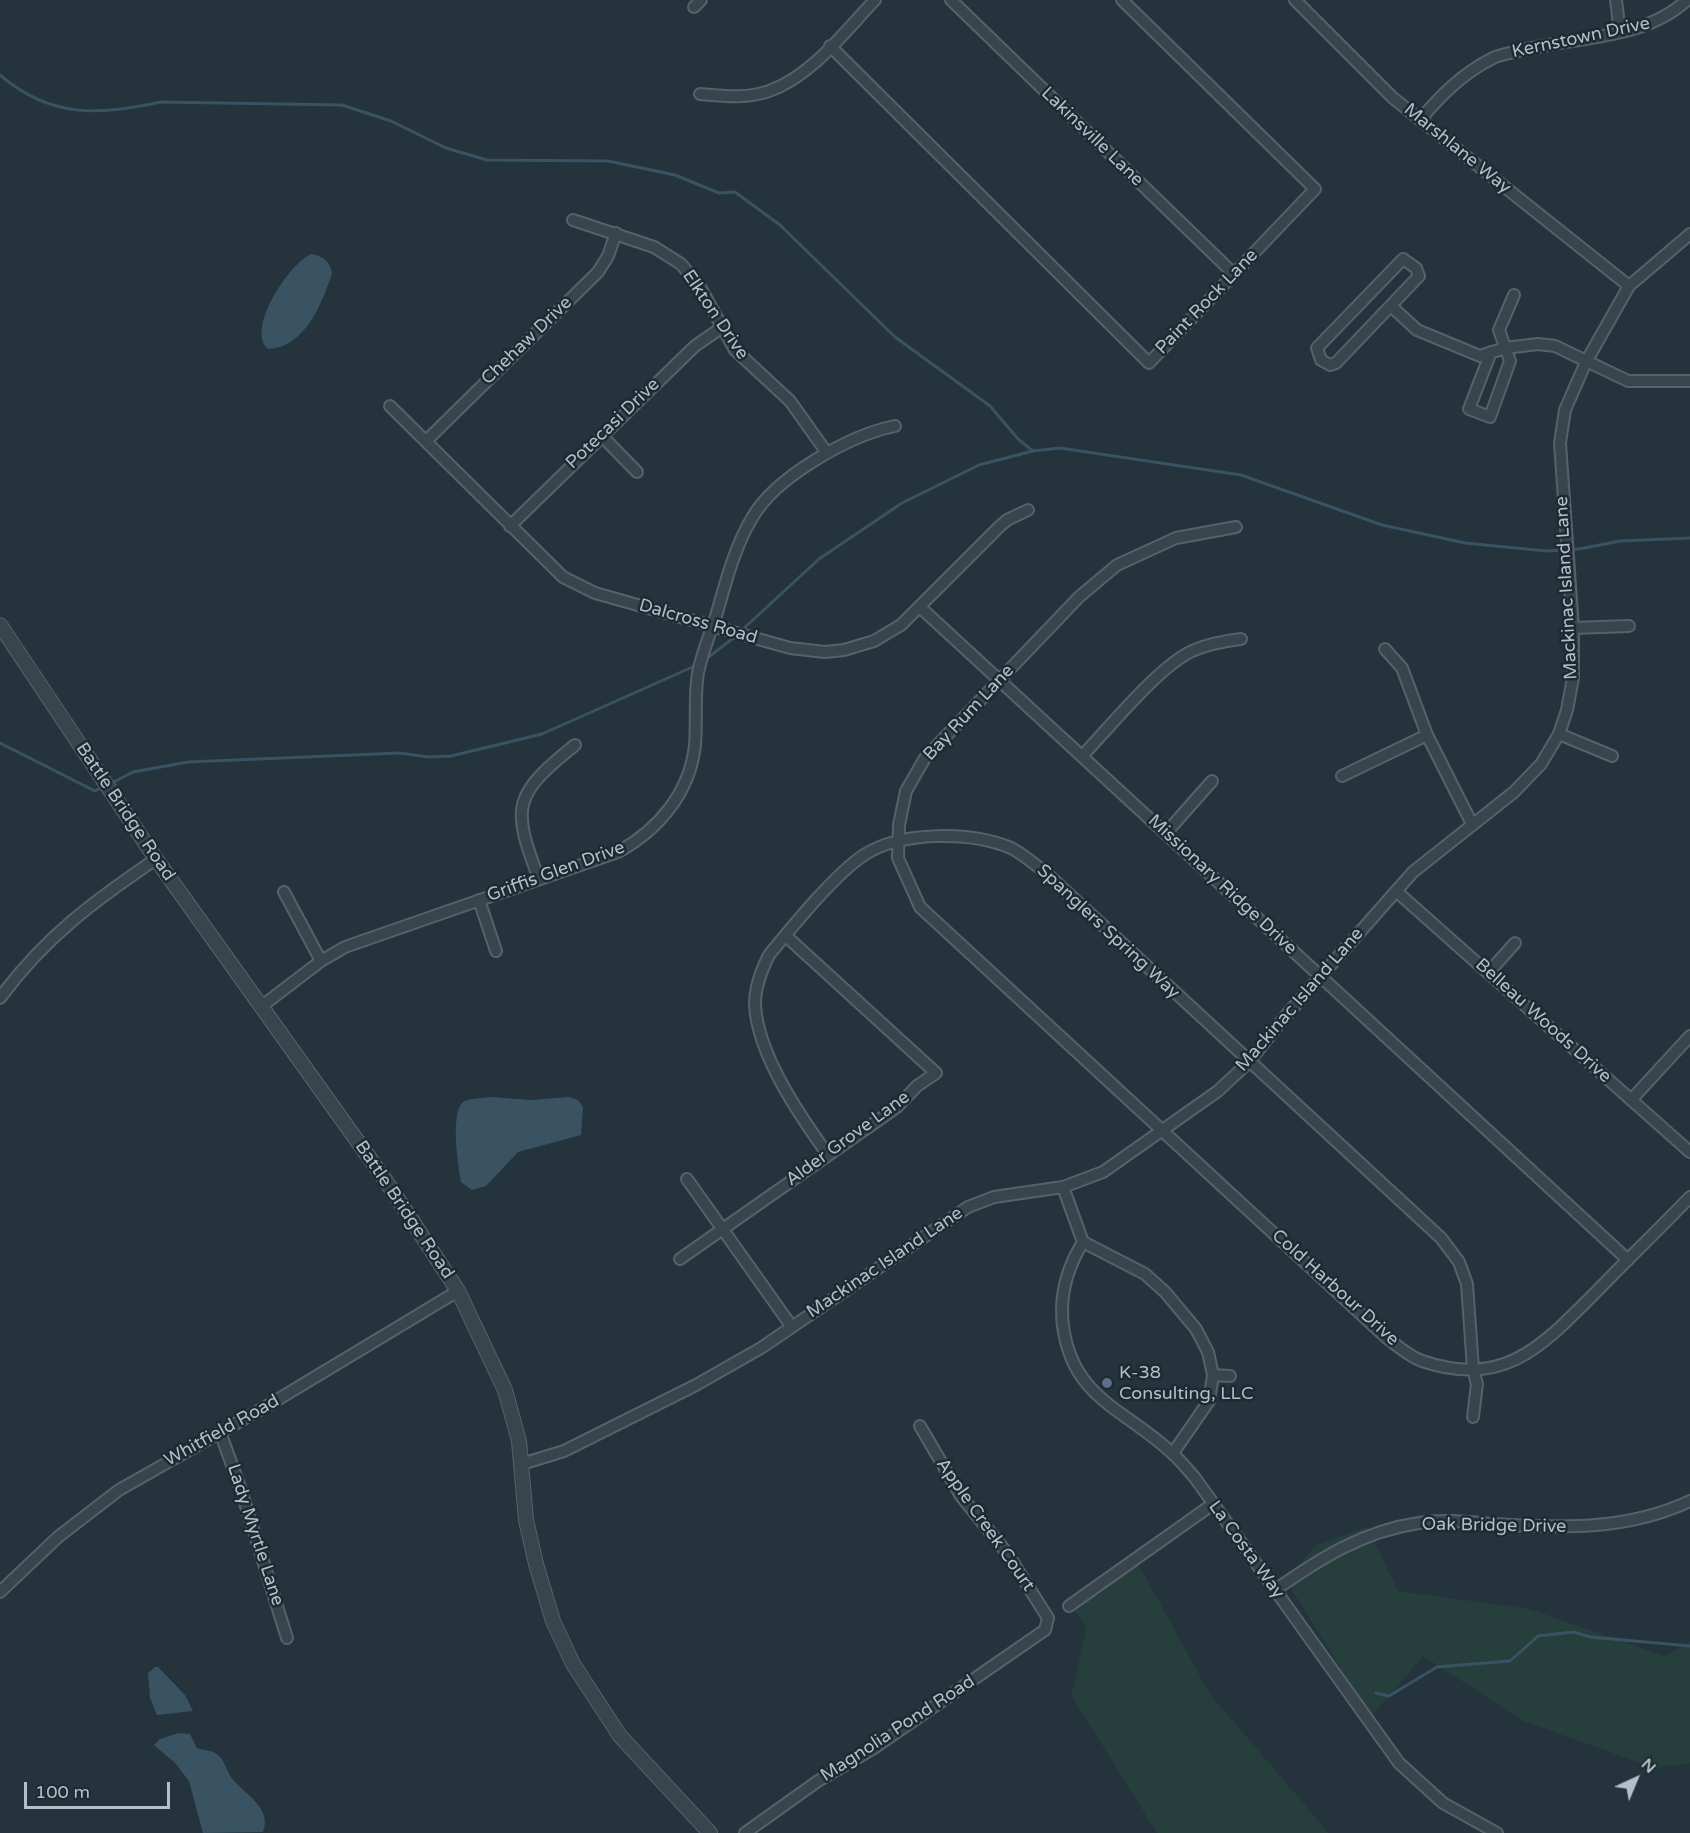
<!DOCTYPE html>
<html>
<head>
<meta charset="utf-8">
<style>
	body { margin:0 }
	#map { position:relative; width:1690px; height:1833px; overflow:hidden; background:#24333c; font-family:"Varela Round",sans-serif }
	canvas { display:block }
	.north { position:absolute; left:1606px; top:1749px; width:60px; height:60px; -webkit-text-stroke:4px #1d2a31; paint-order:stroke; rotate:44deg; font-size:16px; font-weight:700; line-height:24px; text-align:center; color:#b4bfc8 }
	.north::after { content:''; display:block; margin:auto; width:21px; height:27px; background:#b4bfc8; clip-path:polygon(50% 0,100% 100%,50% 72%,0 100%) }
	.scale { position:absolute; left:24px; top:1782px; width:146px; height:27px; box-sizing:border-box; border:3px solid #b4bfc8; border-top:0; padding-left:8px; font-size:18px; line-height:21px; white-space:nowrap; color:#b4bfc8; -webkit-text-stroke:4px #1d2a31; paint-order:stroke }
</style>
</head>
<body>
<div id="map">
<canvas width="1690" height="1833"></canvas>
<div class="north">N</div>
<div class="scale">100 m</div>
</div>
<script>
const context = document.querySelector('canvas').getContext('2d');
context.lineJoin = 'round';
function fill(path, color) {
  context.fillStyle = color;
  context.fill(path, 'evenodd');
}
function trace(path, color, width, dash) {
  context.strokeStyle = color;
  context.lineWidth = width;
  context.lineCap = dash ? 'butt' : 'round';
  context.setLineDash(dash || []);
  context.stroke(path);
}
function write(font, color, halo, rows, align = 'center') {
  context.font = font + ' "Varela Round",sans-serif';
  context.lineWidth = 5;
  context.setLineDash([]);
  context.textBaseline = 'middle';
  context.strokeStyle = halo;
  context.fillStyle = color;
  for (const [text, x, y, turn = 0] of rows) {
    context.save();
    context.translate(x, y);
    context.rotate((+turn || 0) * Math.PI / 180);
    context.textAlign = isNaN(turn) ? turn : align;
    if (halo) context.strokeText(text, 0, 0);
    context.fillText(text, 0, 0);
    context.restore();
  }
}
fill(new Path2D(`
	M1367,1527l31,64 132,18 135,47 25,-15v122l-36,5 -131,-47 -100,-65 -52,61 -86,-138 32,-34z
	M1135,1558l75,136 119,139h-172l-86,-138 16,-68 -14,-18z`), '#273f3c');
fill(new Path2D(`
	M311,254c12,1 20,9 21,20 -10,29 -27,74 -64,75 -23,-20 22,-86 43,-95z
	M491,1097l40,3 38,-3 9,3 5,7 -2,28 -63,17 -32,34 -14,4 -11,-8c-3,-16 -11,-68 2,-80 6,-4 21,-4 28,-5z
	M155,1667h3l27,28 8,16 -36,4 -7,-17 -2,-25z
	M178,1733l12,1 7,14c6,2 13,2 18,5 9,4 11,17 16,24 12,17 42,30 32,55l-60,1 -14,-52 -14,-18 -21,-18 6,-6z`), '#395363');
trace(new Path2D(`
	M0,75c51,44 99,40 161,27l181,3 49,16 55,27 41,12 121,1 67,14 44,18 16,-1 45,33 115,112 95,69 28,33 15,12
	M742,630l77,-71 83,-56 77,-38 54,-14 27,-3 181,27 141,50 83,18 81,8 33,-2 41,-8 70,-3
	M705,660l32,-25
	M0,743l95,48 9,-5
	M110,784l23,-12 55,-10 212,-9 28,4 23,-1 91,-22 155,-69
	M1376,1693l13,3 48,-29 73,-6 28,-25 36,-4 16,5 100,9`), '#395363', 3);
const minor = new Path2D(`
	M951,0l283,274
	M1295,0l98,98 236,188
	M1616,0l4,32
	M694,7l7,-7
	M830,46l319,317 166,-174 -193,-189
	M700,94c23,2 47,5 69,-3 43,-15 76,-60 106,-91
	M1420,120c21,-25 43,-47 73,-62 8,-4 18,-5 26,-7 56,-15 124,-10 168,-51
	M573,220l81,27 27,17 19,23 35,63 55,51 37,52
	M1403,259l13,9 3,8 -83,87 -6,2 -9,-5 -4,-12z
	M1391,306l26,24 63,26 25,-8 33,-4 17,2 73,35h62
	M1491,352l-22,57 21,8 20,-56 -11,-31 15,-35
	M390,406l173,171 32,16 195,55 35,4 19,-2 30,-9 27,-16 98,-98 8,-7 21,-10
	M602,436l35,36
	M426,441l172,-169 10,-16 8,-23
	M510,526l185,-180 26,-18
	M1236,527l-60,11 -59,27 -38,32 -154,161 -19,33 -7,34 -1,33 22,49 468,432c10,7 22,18 34,22 83,28 121,-16 174,-69 31,-32 63,-63 94,-95
	M921,608l707,652
	M1573,628l56,-2
	M1385,649l17,19 25,67 45,89
	M1559,734l53,22
	M1082,756c28,-29 76,-89 110,-105 16,-7 32,-10 49,-12
	M1342,776l85,-41
	M1166,833l46,-52
	M539,879c-28,-73 -26,-84 36,-134
	M1396,891l294,261
	M284,892l37,69
	M479,900l17,51
	M1488,973l27,-30
	M0,998c45,-61 94,-97 156,-139
	M262,1006l59,-45 24,-14 273,-95c40,-22 72,-59 77,-107 2,-24 -1,-48 3,-72 4,-20 12,-39 18,-57 10,-34 18,-68 36,-98 23,-41 98,-83 143,-92
	M1631,1100l59,-64
	M828,1155c-28,-39 -71,-101 -73,-151 0,-17 6,-33 14,-49 23,-28 66,-81 95,-100 37,-24 107,-24 147,-7 12,6 23,16 34,24l396,366 18,24 8,22 6,85 4,15 -4,33
	M687,1179l105,148
	M1063,1187l20,55 62,32 20,18 31,37 12,23 5,23 -4,26 -36,52
	M1083,1242c-16,26 -24,53 -20,84 10,74 63,83 110,128 8,7 15,16 22,24l204,285 44,40 54,30
	M680,1259l217,-152 20,-21 19,-13 -150,-137
	M1213,1375l17,1
	M220,1432l20,55 47,151
	M522,1464l42,-13 132,-66 65,-37 207,-141 26,-10 69,-10 40,-15 115,-81 31,-29 34,-43 130,-147 101,-80 27,-28 18,-30 8,-24 6,-32v-50l-13,-185 5,-33 21,-48 43,-76 61,-52
	M1275,1590c46,-32 88,-59 144,-67 24,-4 49,-1 73,1 69,4 134,7 198,-23
	M0,1592l58,-55 61,-47 153,-87 186,-112
	M1069,1606l144,-102
	M745,1833l73,-52 56,-33 171,-118 3,-12 -41,-65 -46,-57 -41,-70`);
const tertiary = new Path2D(`
	M0,625l156,234 232,325 70,107 47,99 14,51 7,79 10,44 17,57 20,43 47,72 90,97`);
trace(minor, '#56626a', 14);
trace(tertiary, '#56626a', 16);
trace(minor, '#38454c', 10);
trace(tertiary, '#38454c', 14);
for (const [x, y, r, color] of [
	[1107,1383,6,"#5c6f8a"]
]) {
  const dot = new Path2D();
  dot.arc(x, y, r, 0, 2 * Math.PI);
  context.fillStyle = color;
  context.fill(dot);
  trace(dot, '#1d2a31', 2);
}
write('18px', '#b4bfc8', '#1d2a31', [
	["Kernstown Drive",1581,38,-12],
	["Lakinsville Lane",1092,137,44],
	["Marshlane Way",1457,149,39],
	["Paint Rock Lane",1207,302,-46],
	["Elkton Drive",715,315,56],
	["Chehaw Drive",527,341,-44],
	["Potecasi Drive",613,424,-44],
	["Mackinac Island Lane",1567,588,-93],
	["Dalcross Road",698,622,16],
	["Bay Rum Lane",969,713,-47],
	["Battle Bridge Road",125,812,56],
	["Griffis Glen Drive",556,872,-20],
	["Missionary Ridge Drive",1222,885,43],
	["Spanglers Spring Way",1108,932,43],
	["Mackinac Island Lane",1300,1000,-49],
	["Belleau Woods Drive",1543,1021,42],
	["Alder Grove Lane",848,1139,-36],
	["Battle Bridge Road",404,1210,56],
	["Mackinac Island Lane",885,1263,-34],
	["Cold Harbour Drive",1335,1288,42],
	["Whitfield Road",222,1431,-29],
	["Apple Creek Court",985,1525,55],
	["Oak Bridge Drive",1494,1526,1],
	["Lady Myrtle Lane",255,1535,72],
	["La Costa Way",1246,1550,54],
	["Magnolia Pond Road",898,1729,-33]
]);
write('18px', '#b4bfc8', '#1d2a31', [
	["K-38",1119,1373],
	["Consulting, LLC",1119,1394]
], 'left');
</script>
</body>
</html>
